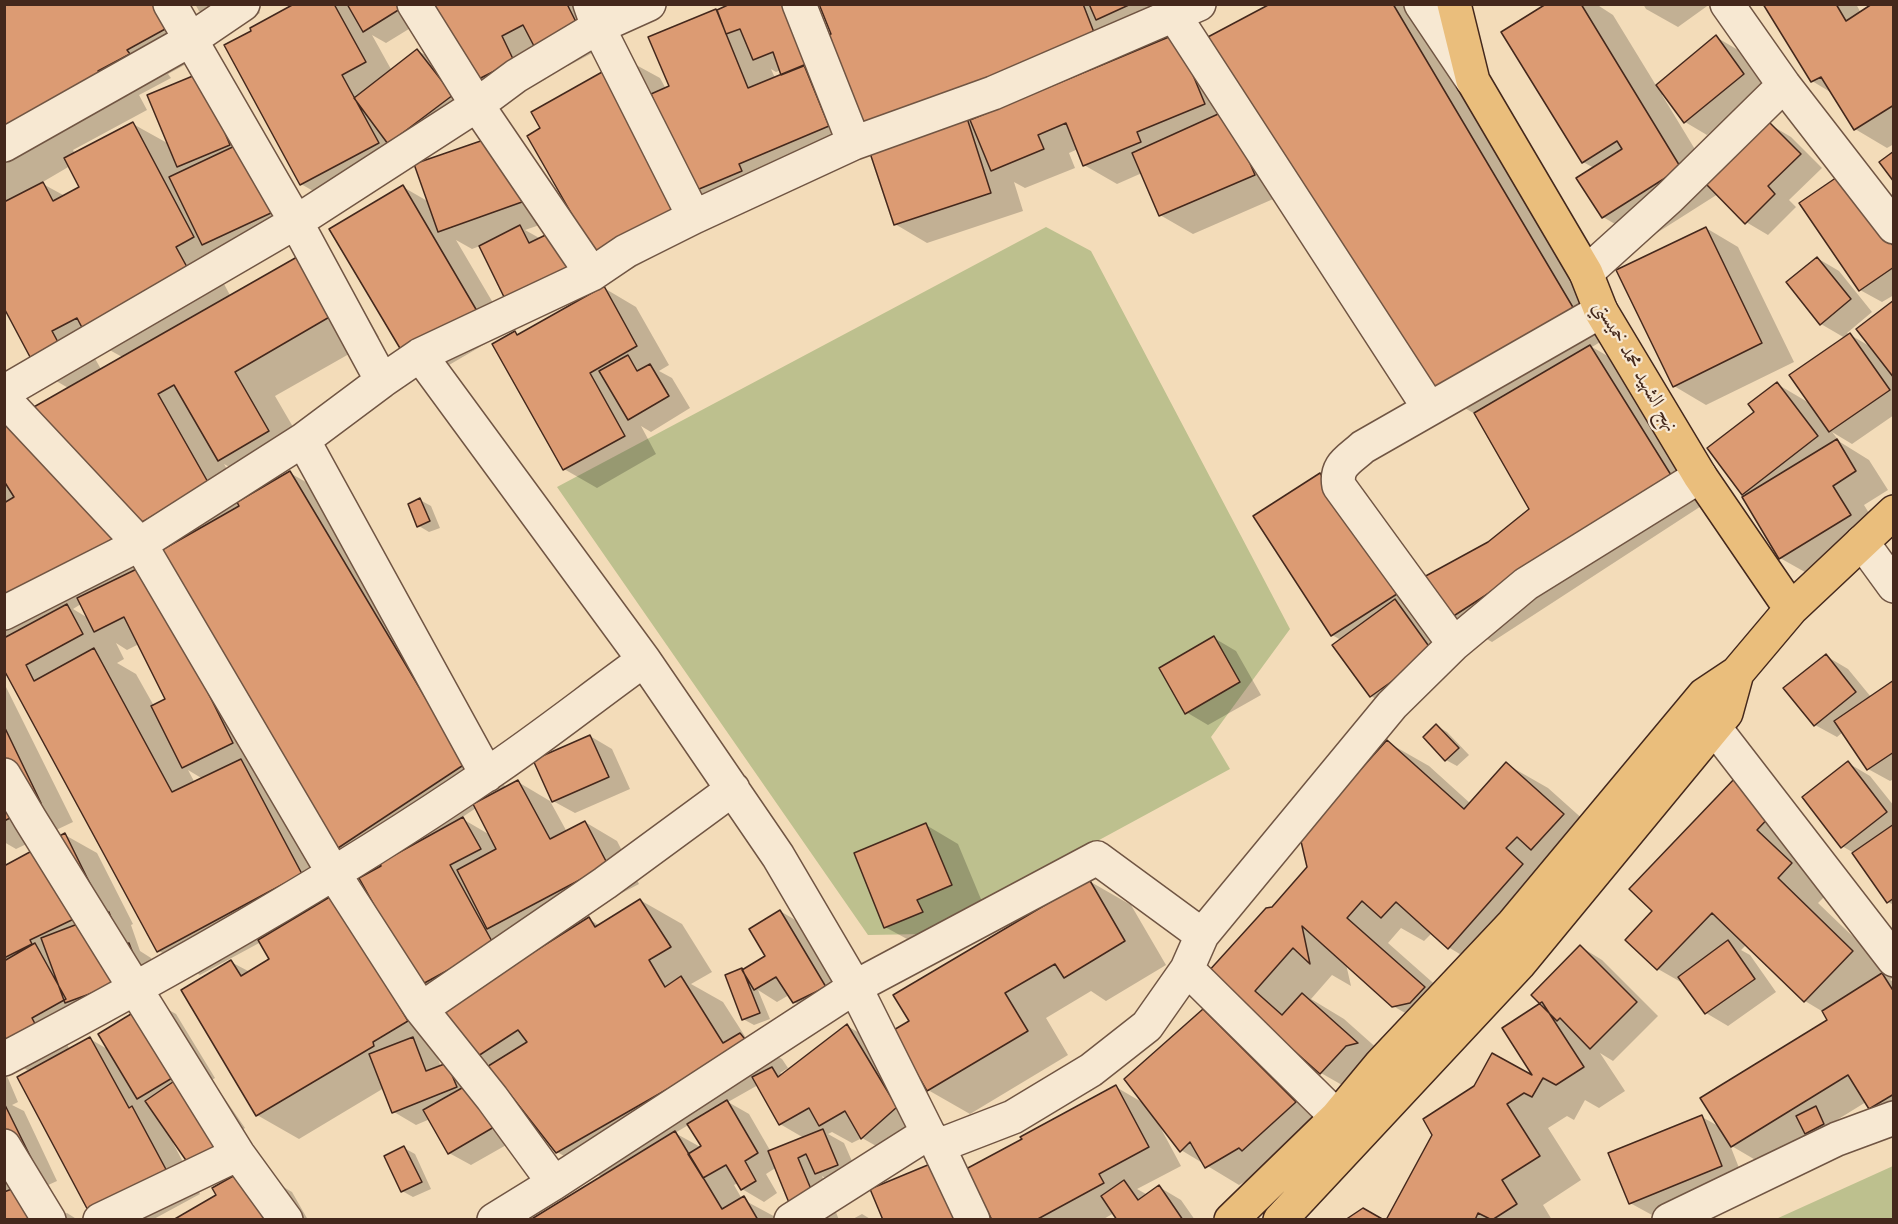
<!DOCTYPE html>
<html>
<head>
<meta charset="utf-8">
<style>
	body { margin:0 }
	#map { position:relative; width:1898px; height:1224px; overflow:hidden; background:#f3dcb9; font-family:"Libre Caslon Text",serif }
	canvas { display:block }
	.frame { position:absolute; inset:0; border:6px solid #44281c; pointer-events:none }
</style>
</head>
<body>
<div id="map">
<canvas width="1898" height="1224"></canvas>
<div class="frame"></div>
</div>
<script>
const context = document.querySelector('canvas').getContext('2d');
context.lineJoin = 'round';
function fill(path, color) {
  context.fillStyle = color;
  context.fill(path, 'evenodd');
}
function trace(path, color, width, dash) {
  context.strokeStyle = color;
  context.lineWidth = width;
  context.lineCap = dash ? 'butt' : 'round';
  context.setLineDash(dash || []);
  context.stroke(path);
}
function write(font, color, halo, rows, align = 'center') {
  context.font = font + ' "Libre Caslon Text",Amiri,serif';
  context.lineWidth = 4.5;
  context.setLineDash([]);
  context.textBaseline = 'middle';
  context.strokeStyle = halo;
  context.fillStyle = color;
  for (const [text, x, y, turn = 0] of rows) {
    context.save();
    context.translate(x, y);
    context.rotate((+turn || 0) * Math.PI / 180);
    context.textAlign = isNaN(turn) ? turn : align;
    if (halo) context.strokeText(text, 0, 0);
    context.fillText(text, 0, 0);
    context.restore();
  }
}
fill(new Path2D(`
	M1046,227l45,24 199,378 -79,108 19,32 -304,165 -58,1 -311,-448z
	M1893,1166v53h-117z`), '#bdc08e');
fill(new Path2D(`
	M4,4h178l26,48 -40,22 3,4 -32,17 8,15 -74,40 2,4 58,-30 36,20 -20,-48 51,-22 22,13 27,65 12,7 31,67 -61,28 4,7 -18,10 14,26 73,-42 42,24 33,58 -104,59 35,60 -50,28 -36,-20 21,35 45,-26 42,24 174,291 12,-6 32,19 17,31 18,-10 32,19 22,43 -118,62 -7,-4 9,18 66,-41 11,7 40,-26 42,24 30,48 -21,12 32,18 23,36 36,21 6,9 -8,5 3,2 64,-49 32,18 49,82 -34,30 -32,-18 -10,5 -20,-11 -4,2 16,9 15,34 -21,9 -16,-10 17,44h-41l-21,-53 -11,7 11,19 -13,9 -22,-13 -4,-6 -4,2 8,14 39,21h-249l70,-43 -45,-25 -46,-59 -13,-7 -11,-18 4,-2 -15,-10 -30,-47 7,-5 -33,-19 -59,-107 11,-5 -39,-23 -168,-293 -19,10 31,18 88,177 -13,6 31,17 60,113 -4,2 36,21 74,124 -13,8 5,14 6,-3 22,13 4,11 18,10 24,42 -44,25 -22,-12 -19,-34 -14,6 -22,-13 -10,-24 -85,51 -42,-24 -74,-124 48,-29 19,10 21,-12 -10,-18 -61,33 -41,-24 -155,-284v-241l66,-37 -31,-18 -35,-66zM70,166l11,22 -16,8 -24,-13zM106,348l18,10 -22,13 -9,-16zM81,604l7,14 -15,-9zM116,643l11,7 12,-6 28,56 -13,6 -18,-32 -19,-11 7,-4zM188,770l15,9 -8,4zM476,808l14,27 -29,-17zM758,1085l22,39 24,14 -33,14 -22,-38 -21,-12zM690,1124l14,25 -29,-16z
	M195,4h60l5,9 -29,16 -32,-18z
	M297,4h132l6,9 -49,30 -14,-8 20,36 26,-20 22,12 34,45 -140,95 -33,-19 -75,-138z
	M435,4h165l9,40 -41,22 -26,-15 -9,4 13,24 -39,21 -33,-19z
	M821,4h383l-78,32 7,17 42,-18 112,158 -94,41 -33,-19 -18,-42 -25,11 -33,-19 -6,-16 -9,4 6,15 -50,20 -11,-6 9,29 -96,32 -32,-19 -25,-74 -90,38 3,7 -71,29 -84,47 -33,-19 32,-192 33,18 6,11 5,-2 44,-76 108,28 10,-4zM771,69l5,3 5,-2 2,5 -8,3z
	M1273,4h146l196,329 -23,14 40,23 80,129 -220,143 -42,-24 39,-75 42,-34 -54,-94 -41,-23z
	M1549,4h47l17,11 44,72 59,-50 22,13 27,37 -58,48 -22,-13 -21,-28 -2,1 51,84 56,-55 22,13 31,31 -33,32 7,7 -28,28 -22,-13 -28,-28 -74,47 -41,-24 -9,-49 -11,-6z
	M1643,4h67l-32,23 -32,-18z
	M1765,4h91l5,9 33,-9v140l-7,4 -32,-19 -23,-36 -20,-12z
	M498,136l56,84 -29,10 16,9 43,2 -104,5 -8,3 -16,-9 53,90 -72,42 -34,-185 26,15z
	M1706,228l32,19 56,115 -88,43 -32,-19z
	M1894,229v66l-12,7 -22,-12z
	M1817,258l22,13 33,41 -25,21 24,14 23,-45v113l-42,29 -20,-12 8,10 29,18 19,30 -24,15 18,29 -70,42 -32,-18 -33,-62 -4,-3 13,-80 21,-29 34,20 34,-66 -24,-14z
	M604,288l32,19 33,58 -10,6 13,7 18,30 -39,24 -10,-6 15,28 -59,34 -33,-19 -49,-136 4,2z
	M1320,475l134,190 -61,44 -22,-13 -30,-56 -9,-5z
	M420,500l11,6 9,22 -11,4 -10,-6z
	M1214,638l22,13 25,44 -53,30 -22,-13z
	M1826,656l22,13 23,28 23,-15v97l-4,2 -22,-12 -25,-37 -6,5 -22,-12z
	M4,683l69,139 -57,27 -12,-7z
	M1437,726l10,6 22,23 -12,11 -11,-6 -21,-23z
	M590,736l22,13 18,40 -55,24 -22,-12z
	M1387,742l42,24 42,38 35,-40 42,24 57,51 -115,133 -42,-25 -16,-14 -8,8 -23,-13 -13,15 78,69 -31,18 -42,-24 -47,-42 5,22 -19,-11 -21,24 33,20 54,48 -35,30 -42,-24 -111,-100 98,-105z
	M1848,763l22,13 24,30v99l-6,-3 -34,-49 -12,-7z
	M1737,777l96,111 -15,15 76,73 -4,4 4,2v140l-24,-14 -4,-6 -102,63 -34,-20 13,33 -91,37 -22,-12 72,-86 18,10 109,-107 -4,-7 -20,-12 -59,-56 -5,5 9,5 26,37 -48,34 -22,-13 -20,-28 -28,-16 -4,-58z
	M926,825l32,19 25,60 -34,14 5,13 -36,14 -33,-18z
	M65,835l32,18 36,71 -2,1 9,26 11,7 11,29 -99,50 7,13 20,-11 19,11 45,-48 22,12 39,64 -5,3 4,2 31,45 -17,11 -55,4 27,51 -48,26h-53l-70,-149 -25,-14v-189z
	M1089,881l42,24 35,60 -60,36 -15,-10 -45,27 22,37 -98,59 -42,-24 -17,-68z
	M780,911l22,13 45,76 -30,15 -23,-13 -5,-7 -12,7 -19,-12 12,29 -16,6 -11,-6v-47l24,-16z
	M1581,947l21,13 56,56 -45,45 -13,-8 25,38 -26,17 -14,-8 -11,20 -7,-4 -19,12 33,52 -38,25 9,15h-164l46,-86 102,-55 6,-75z
	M1203,1010l32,19 92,92 -56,45 -32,19 -58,-35 -22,-28 -1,1 23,43 -44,23 9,5 13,-7 22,13 14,20h-76l-5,-7 -12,7h-108l122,-133 29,17z
	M4,1069l14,33 -6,3 12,6 33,70 -22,10 20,27 12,-5 11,7h-74z
	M404,1148l11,6 16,35 -18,8 -11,-6z
	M251,1168l41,24 16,28h-132l42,-25z
	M862,1214l10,6h-21z`), '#0003');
const building = new Path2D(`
	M4,4h150l13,24 -40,22 3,4 -32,17 8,14 -102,71z
	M294,4h40l32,58 -24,13 37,68 -79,42 -76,-140 27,-14 -1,-3z
	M347,4h61l-45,28z
	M433,4h134l11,22 -43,22 -12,-23 -21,11 12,25 -41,21z
	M730,4h63l23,57 -35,14 -8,-23 -20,8 -13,-31 -14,5 -9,-24z
	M819,4h264l12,31 -238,94 -36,-91 10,-4z
	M1089,4h42l-35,16z
	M1270,4h123l181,305 -139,84 -229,-355z
	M1546,4h35l100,164 -79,50 -26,-40 46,-29 -5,-8 -35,22 -81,-131z
	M1763,4h73l10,17 26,-17h22v101l-40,25 -33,-53 -10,5z
	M716,9l32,79 56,-23 25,61 -90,38 3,7 -50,21 -41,-98 18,-8 -21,-49z
	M1176,34l29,70 -68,28 4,10 -58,24 -17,-43 -28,12 6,14 -53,22 -21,-51z
	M1716,35l28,39 -60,49 -28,-38z
	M417,49l36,46 -65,49 -34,-46z
	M627,58l53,147 -86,48 -67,-117 13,-8 -9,-16z
	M200,73l30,72 -53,22 -30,-72z
	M1227,110l28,65 -96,41 -27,-63z
	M967,118l24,75 -97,32 -25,-75z
	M133,122l61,115 -18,10 17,31 -105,61 -11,-21 -25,13 14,26 -28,15 -34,-64v-106l39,-20 10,19 26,-14 -15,-29z
	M1769,122l32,32 -33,32 7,8 -30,30 -39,-40z
	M498,135l24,67 -84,30 -24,-68z
	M239,144l32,69 -69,32 -33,-68z
	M1894,151v31l-15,-20z
	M1843,173l51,74v20l-35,24 -60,-88z
	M403,185l74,126 -73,44 -75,-126z
	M520,225l9,18 33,-16 18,34 -75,38 -26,-53z
	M1706,227l56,116 -89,44 -57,-117z
	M304,253l34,59 -103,60 34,59 -51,30 -44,-76 -16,9 51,90 -205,117v-98l10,-6 -10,-16v-57z
	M1817,257l34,42 -31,26 -34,-43z
	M604,286l33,60 -47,27 35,63 -62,34 -71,-126 23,-13 2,4z
	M1894,300v78l-38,-49z
	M1850,333l40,57 -61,42 -40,-57z
	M1590,345l81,130 -222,144 -27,-41 66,-36 41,-33 -55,-96z
	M628,355l9,16 13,-7 19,32 -41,24 -29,-49z
	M1777,382l41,54 -76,59 -35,-47 47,-36 -6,-8z
	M1837,439l19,32 -23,15 18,29 -72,44 -37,-62z
	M290,471l175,293 -133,88 -172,-301 79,-45 -2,-4z
	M1320,473l77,121 -66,42 -78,-120z
	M420,498l10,23 -13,6 -9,-23z
	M145,565l88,178 -51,25 -31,-62 14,-7 -41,-82 -30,15 -17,-34z
	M1395,599l38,53 -63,45 -38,-52z
	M67,604l16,30 -57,31 8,16 60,-33 78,144 69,-33 61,115 -145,78 -153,-282v-32z
	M1214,636l26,46 -55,32 -26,-46z
	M1826,654l30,38 -42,34 -31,-38z
	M1894,680v72l-27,18 -33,-49z
	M1436,724l23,24 -14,13 -22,-24z
	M4,726l37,77 -37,18z
	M590,735l19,42 -57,25 -19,-42z
	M1387,740l77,69 42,-47 58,52 -33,36 -14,-13 -11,11 17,16 -75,85 -52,-47 -15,16 -19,-17 -15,17 78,69 -15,16 -18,4 -90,-81 8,38 -17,-16 -38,43 27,24 20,-22 56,50 -12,3 -26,28 -113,-101 59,-65 6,-1 35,-40 -7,-30z
	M1848,761l39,51 -46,36 -39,-51z
	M1737,776l37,36 -17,18 35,33 -14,15 75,73 -49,51 -92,-89 -55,57 -32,-30 27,-29 -23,-22z
	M518,780l32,59 35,-18 23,44 -121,64 -30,-59 39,-21 -23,-45z
	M463,817l18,32 -31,16 44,80 -75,41 -60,-108 22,-12 -1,-3z
	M926,823l26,62 -35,15 6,12 -39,16 -30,-75z
	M1894,824v74l-7,5 -35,-50z
	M65,833l36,73 -71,34 2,4 -28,14v-92z
	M1089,879l36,62 -61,37 -9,-14 -50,29 23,38 -101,60 -35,-60 17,-10 -16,-26z
	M333,895l75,126 -35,21 1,4 -118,70 -75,-126 50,-30 10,16 28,-17 -11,-19z
	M640,899l31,48 -22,13 16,27 16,-11 42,67 17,-10 8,10 -192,110 -54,-69 -17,-16 42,-26 -9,-12 -43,28 -32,-49 146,-92 6,10z
	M780,910l46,77 -33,16 -17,-26 -22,13 -12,-20 23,-14 -16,-27z
	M109,912l12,34 8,-3 12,32 -76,28 -24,-65z
	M1728,940l27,39 -50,35 -27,-37z
	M35,943l31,56 -34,19 9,17 -37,20v-94z
	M1580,945l57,57 -47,47 -30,-31 -3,3 -26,-26z
	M742,968l18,45 -18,7 -17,-45z
	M1882,973l12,19v102l-25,15 -21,-34 -117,72 -31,-49 127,-78 -5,-9z
	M154,1000l40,65 -57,34 -39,-65z
	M1542,1002l42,65 -28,18 -13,-7 -11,19 -8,-4 -17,11 33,52 -38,24 15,24 -25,16 -14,-7 -3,7h-89l46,-85 -9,-16 51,-33 18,-33 40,22 -30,-47z
	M1203,1009l93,93 -54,49 -3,-3 -34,20 -15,-26 -10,10 -56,-73z
	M847,1024l50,83 -36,32 -16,-28 -26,15 -10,-18 -30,17 -27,-48 20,-10 6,10z
	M90,1037l39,71 3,-2 37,69 -78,41 -74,-139z
	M413,1037l13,34 21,-8 10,24 -65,26 -23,-59z
	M192,1069l31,79 -31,21 -47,-68z
	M469,1084l25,43 -46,27 -25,-44z
	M1116,1085l33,62 -50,27 5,9 -68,37h-44l-26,-51 56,-30 -2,-2z
	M727,1100l31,53 -13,8 11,20 -15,9 -15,-25 -23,13 -15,-24 13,-8 -14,-22z
	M4,1103l32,65 -32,15z
	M1816,1106l8,18 -19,10 -9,-18z
	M1702,1115l20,51 -93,38 -21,-51z
	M823,1129l15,36 -23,9 -9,-20 -8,4 23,55 -25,7 -28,-69z
	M675,1131l47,78 22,-13 14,24h-228z
	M404,1146l18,36 -21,10 -17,-36z
	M935,1162l24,58h-76l-13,-31z
	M251,1166l29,54h-107l43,-25 -4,-7z
	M1124,1180l14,20 21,-15 24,35h-66l-16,-24z
	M25,1184l14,36h-35v-28z
	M1363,1208l21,12h-39z`);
fill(building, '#dc9b73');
trace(building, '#44281c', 1.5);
const minor = new Path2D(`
	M170,4l126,218 86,159
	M414,4l63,101 115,169
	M590,4l8,23 96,190
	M799,4l55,139
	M1421,4l51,76
	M1727,4l57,81 110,142
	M1174,15l255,393
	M4,145l186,-105 53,-36
	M1586,273l83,-75 115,-113
	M420,355l224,305 134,196 77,131 73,146 10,13 35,74
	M4,392l292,-170 181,-117 39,-29 82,-49 51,-23
	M4,399l136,145 194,330 87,135 71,89 62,85
	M303,440l184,335
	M1862,542l32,44
	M4,613l136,-69 163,-104 79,-59 38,-26 172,-81 34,-23 68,-34 160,-74 139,-50 206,-89
	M1454,644l-115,-158c-4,-21 10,-26 24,-39l238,-136
	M1714,727l180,233
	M4,775l26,44 208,335 48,66
	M1187,969l150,148
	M421,1009l184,-126 128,-94
	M4,1059c165,-87 328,-179 482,-284 54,-36 105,-77 158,-115
	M4,1146l45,74
	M938,1146l75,-29 78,-47 56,-44 40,-57 15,-34 190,-230 62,-61 72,-60 174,-108
	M100,1220l138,-66
	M494,1220l60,-37 301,-196 242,-129 105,77
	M791,1220l137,-87
	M1669,1220l168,-81 57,-21`);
const major = new Path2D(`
	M1791,609l103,-97
	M1231,1220l106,-103 44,-53 132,-140 191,-229 33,-22 54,-64 -91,-133 -99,-165 -15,-38 -113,-192 -19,-77
	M1280,1220l239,-256 207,-251 11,-40`);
trace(minor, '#705543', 36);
trace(major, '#44281c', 36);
trace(minor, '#f7e8d2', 33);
trace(major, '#eabe7c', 33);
write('20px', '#44281c', '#f7e8d2', [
	["نهج الشهيد محمد خميستي",1636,366,60]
]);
</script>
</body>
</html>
